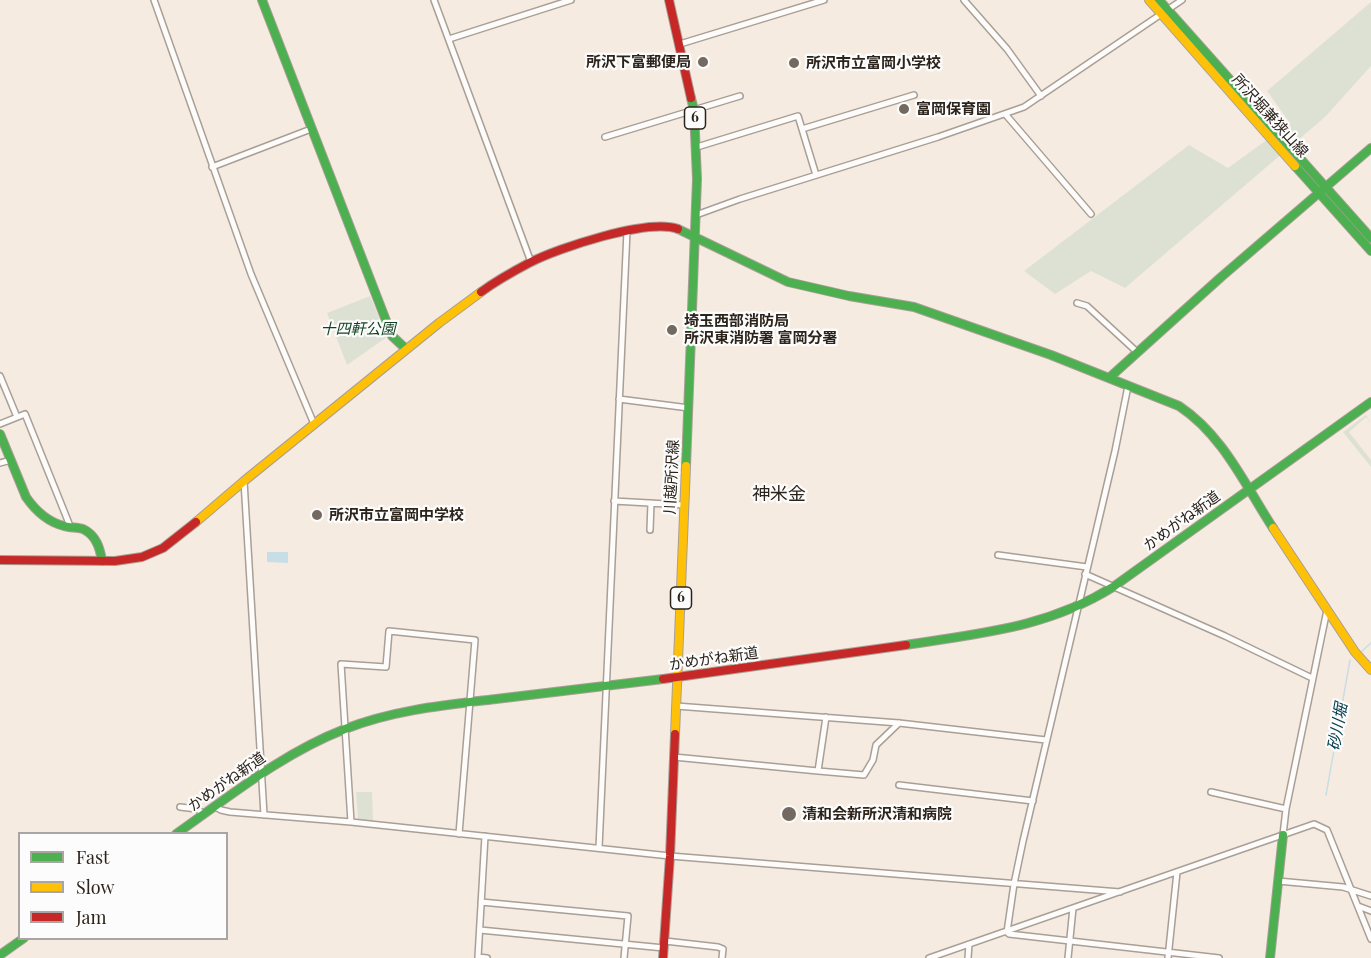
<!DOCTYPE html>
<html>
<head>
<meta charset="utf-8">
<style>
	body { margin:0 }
	#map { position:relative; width:1371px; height:958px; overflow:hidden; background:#f6ebe0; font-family:"Playfair Display",serif }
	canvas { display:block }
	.legend { position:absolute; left:18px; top:832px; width:210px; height:108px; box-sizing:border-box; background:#fcfcfc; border:2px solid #a9a5a2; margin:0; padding:8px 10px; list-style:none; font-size:18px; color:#2c231b }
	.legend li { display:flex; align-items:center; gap:12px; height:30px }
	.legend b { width:30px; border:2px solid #a9a5a2 }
</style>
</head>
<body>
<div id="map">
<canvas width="1371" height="958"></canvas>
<ul class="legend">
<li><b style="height:8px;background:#4caf50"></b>Fast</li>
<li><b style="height:8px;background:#ffc107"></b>Slow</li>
<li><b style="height:8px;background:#c62828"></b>Jam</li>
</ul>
</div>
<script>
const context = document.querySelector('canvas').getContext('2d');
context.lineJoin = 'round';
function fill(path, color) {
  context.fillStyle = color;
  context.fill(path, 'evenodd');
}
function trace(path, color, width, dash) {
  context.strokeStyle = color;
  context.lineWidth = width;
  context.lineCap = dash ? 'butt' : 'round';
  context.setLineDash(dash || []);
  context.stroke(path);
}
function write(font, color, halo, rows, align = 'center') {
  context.font = font + ' "Playfair Display","Noto Sans JP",serif';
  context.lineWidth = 4.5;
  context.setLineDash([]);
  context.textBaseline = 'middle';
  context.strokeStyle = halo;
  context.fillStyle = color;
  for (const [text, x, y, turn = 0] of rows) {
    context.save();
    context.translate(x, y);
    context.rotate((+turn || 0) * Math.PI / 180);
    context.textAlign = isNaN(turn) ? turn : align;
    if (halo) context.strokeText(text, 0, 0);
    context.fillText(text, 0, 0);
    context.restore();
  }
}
fill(new Path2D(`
	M1371,2v64l-46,51 -200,171 -34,-17 -36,23 -31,-23 165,-126 39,23 62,-45 -23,-32z
	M370,296l17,41 -40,28 -20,-52z
	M1366,415l5,8 -5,-6 -17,15 22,28v7l-28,-35z
	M356,792h16l1,29 -15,-1z`), '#dde1d4');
fill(new Path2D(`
	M267,552h21v11l-21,-1z`), '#c8dee6');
trace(new Path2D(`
	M1361,652l10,-9
	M1326,795l24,-135
	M1197,868l80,-28
	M1076,910l69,-24
	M1016,930l53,-18
	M938,958l28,-10`), '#c8dee6', 1.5);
const street = new Path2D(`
	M154,0l97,274 63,150
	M434,0l97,262
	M964,0l43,49 34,47
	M449,39l122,-39
	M680,44l144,-44
	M1006,115l85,99
	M802,129l112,-34
	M605,137l135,-41
	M697,147l101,-31 18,59
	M212,167l99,-38
	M696,215l44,-16 198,-62 86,-30 158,-107
	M1077,303l10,3 50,46
	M0,376l17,41
	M1128,386l-13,65 -92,390 -9,43 -7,48 2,2 210,24
	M619,399l70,9
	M0,424l25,-10 45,112
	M0,463l11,-3
	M244,481l20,334
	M614,501l70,4
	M650,530l1,-27
	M998,555l89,12
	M1085,574l140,62 87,42
	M676,706l223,17 147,17
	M674,757l144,14 8,-54
	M818,771l46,4 9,-15 3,-15 23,-22
	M899,785l134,16
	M1211,792l75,17
	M180,807l17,2 7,5
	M215,807l6,3 9,2 121,10 319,34 450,36
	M351,822l-10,-158 45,3 3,-36 86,9 -16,194
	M1283,835l3,-26 41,-199
	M485,836l-7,121 9,1
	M599,848l28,-617
	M1278,881l65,6 28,9
	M481,902l147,14 -4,42
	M1358,906l13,5
	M480,930l184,18
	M665,941l53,6 5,2 -1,9
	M929,958l385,-134 13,6 44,109
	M968,958l1,-14
	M1068,958l5,-50
	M1168,958l9,-86`);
const fast = new Path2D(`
	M262,0l130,336 14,13
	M1159,0l212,238
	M1295,166l76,85
	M678,229l110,53 61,14 65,11 137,48 128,51c44,29 66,79 94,122
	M1109,378l111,-100 151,-130
	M0,434l26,63c9,13 22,25 38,29 6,2 13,1 19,3 13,6 17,19 19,32
	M686,466l11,-287 -3,-69 -3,-12
	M906,645c74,-12 141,-17 207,-58l258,-185
	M176,834c54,-38 107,-81 169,-105 48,-19 100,-24 151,-30 56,-7 111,-13 167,-20
	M0,955l24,-17
	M1270,958l13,-123`);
const slow = new Path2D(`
	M1149,0l146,166
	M196,522l48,-41 195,-158 42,-31
	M1273,528l82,124 16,18
	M675,734l11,-268`);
const jam = new Path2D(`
	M669,0l22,98
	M481,292c15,-11 31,-20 48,-29 29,-15 119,-45 149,-34
	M0,560l115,1 27,-4 21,-9 33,-26
	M663,679l243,-34
	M663,958l7,-102 5,-122`);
trace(street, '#a89f96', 8);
trace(fast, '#a89f96', 10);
trace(slow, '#a89f96', 10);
trace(jam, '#a89f96', 10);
trace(street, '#fefcfa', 5);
trace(fast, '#4caf50', 8);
trace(slow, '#ffc107', 8);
trace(jam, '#c62828', 8);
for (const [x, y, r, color] of [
	[703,62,6,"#736960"],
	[794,63,6,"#736960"],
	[904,109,6,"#736960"],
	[672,330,6,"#736960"],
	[317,515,6,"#736960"],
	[789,814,8,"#736960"]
]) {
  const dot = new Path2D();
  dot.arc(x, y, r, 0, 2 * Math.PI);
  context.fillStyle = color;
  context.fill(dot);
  trace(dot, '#fcfcfc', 2);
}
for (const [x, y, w] of [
	[695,118,21],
	[681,598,21]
]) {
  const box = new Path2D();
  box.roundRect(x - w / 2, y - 11, w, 22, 4.5);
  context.fillStyle = '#fcfcfc';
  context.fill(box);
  trace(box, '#2c231b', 1.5);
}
write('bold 14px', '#2c231b', null, [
	["6",695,118],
	["6",681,598]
]);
write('bold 15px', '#2c231b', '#fcfcfc', [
	["所沢下富郵便局",691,62,"right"],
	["所沢市立富岡小学校",806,63],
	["富岡保育園",916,109],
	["埼玉西部消防局",684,321],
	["所沢東消防署 富岡分署",684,338],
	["所沢市立富岡中学校",329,515],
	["清和会新所沢清和病院",802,814]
], 'left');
write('15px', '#2c231b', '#fcfcfc', [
	["所沢堀兼狭山線",1270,116,48],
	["川越所沢線",672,477,-87],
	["かめがね新道",1182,521,-36],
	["かめがね新道",714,659,-8],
	["かめがね新道",227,782,-35]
]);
write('italic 15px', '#144323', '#fcfcfc', [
	["十四軒公園",358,329]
]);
write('italic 16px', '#033b4b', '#fcfcfc', [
	["砂川堀",1338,727,-80]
]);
write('18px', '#2c231b', '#fcfcfc', [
	["神米金",779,494]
]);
</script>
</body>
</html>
